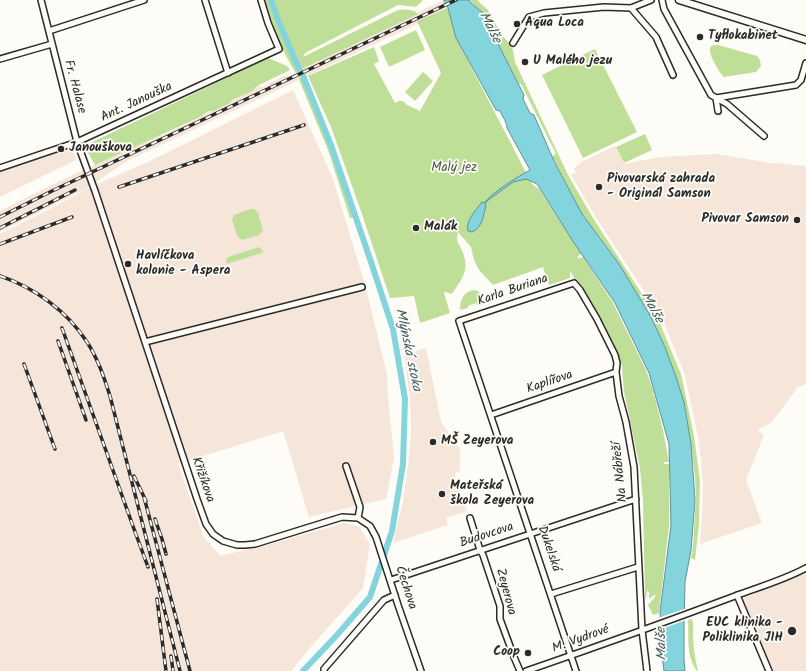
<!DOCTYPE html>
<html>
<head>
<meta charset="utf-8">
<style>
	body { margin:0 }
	canvas { display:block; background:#fdfcf7 }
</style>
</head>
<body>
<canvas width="806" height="671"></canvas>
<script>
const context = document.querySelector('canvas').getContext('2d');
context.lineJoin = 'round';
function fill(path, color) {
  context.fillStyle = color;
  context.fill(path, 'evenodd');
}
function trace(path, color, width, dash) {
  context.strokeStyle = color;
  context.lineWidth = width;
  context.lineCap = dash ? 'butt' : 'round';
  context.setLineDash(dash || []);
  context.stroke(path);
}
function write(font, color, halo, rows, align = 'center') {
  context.font = font + ' Kalam,sans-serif';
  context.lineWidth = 3.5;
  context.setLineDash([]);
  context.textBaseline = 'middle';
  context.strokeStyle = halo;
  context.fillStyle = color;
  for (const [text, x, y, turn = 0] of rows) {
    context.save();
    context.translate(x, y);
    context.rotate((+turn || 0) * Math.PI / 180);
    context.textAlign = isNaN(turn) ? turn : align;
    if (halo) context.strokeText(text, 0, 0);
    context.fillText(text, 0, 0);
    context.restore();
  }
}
fill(new Path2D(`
	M444,0h24l-341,161 -40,27 -87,44v-21l49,-25 105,-49 9,-2 39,-19 3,-3 48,-22 2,-3 4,-2 3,1 22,-11 9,-2 62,-32z
	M293,90l40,89 31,102 23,93 1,23 6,61 -8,41 -77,18 -26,-86 -105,33 26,73 16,19 55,-13 69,-20 16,4 10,18 -7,43 -54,61 -15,18 -2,4h-292v-437l58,-29 28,-16 62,-27z
	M71,144l5,16 -76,37v-29z
	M615,146l9,18 36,-7 57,-3 54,9 3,1 1,-1 31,3v218l-10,4v2l-25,33 -14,7 7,5 -18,45 16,43 -62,21 2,-31 1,-27 -2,-26 -3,-23 -13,-62 -23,-57 -24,-36 -43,-66 -24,-41 5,-2 -2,-5 9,-7z
	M406,328l7,24 13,-4 15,74 19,27v22l-4,1 -1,4 12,35 -21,7 2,7 -55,18 10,-42 5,-35 3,-32 -1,-35 -6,-46 -5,-23z
	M806,570v101h-35l-31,-71 54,-24z`), '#f6e6da');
fill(new Path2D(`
	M263,0h7l9,25 19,47 -2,1c-15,-23 -24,-48 -33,-73z
	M272,0h151l-7,7 -18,-2 -93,48 -2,4 95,-47c6,-1 16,-1 20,4l-116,55 -15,-31 -10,-24z
	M470,0h7l11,10 13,24 8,9 4,7 2,12 53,113 25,43 65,101 23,55 13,62 6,45 -1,43 -4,36 -4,-2 2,-12 3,-50 -1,-19 -4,-33 -7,-42 -8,-25 -11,-30 -14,-30 -32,-53 -37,-50 -30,-58 4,-2 -35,-70h-2l-38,-73 -9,-8z
	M448,8l8,30 76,146 7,5 42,65 -3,2v2h2l3,-1 30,46 33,67 8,23 -2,1 1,1 1,-1 9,36 6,32h-5v2h5v62l-10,87 -6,2 -5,-10 8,-9 -2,-1 -5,4v-7l-2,-1 -1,8 -1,-1 -2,-96 -3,-34 -16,-76 -2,-27 -4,-11 -13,-28 -18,-30 -9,-14 -3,-1 -5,-11v8l-21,7 -6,-18 -50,18 -14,-15 -5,-10 -3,-13 -13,-15c-3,12 2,11 5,21 7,18 -2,27 -11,41l-7,-2 -1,1 6,20 -30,10 -6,-27 -24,2 -28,-84 -31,-87 -23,-51 66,-29 5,14 -5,3 21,39 4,-2h4l4,4 13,6 21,-38 -24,-52z
	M416,30l9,20 -36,17 -9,-20z
	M714,45h4l39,11 3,4 1,6 -5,6 -32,5c-4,-3 -15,-22 -14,-27 0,-2 0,-2 1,-4z
	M595,49l42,83 -54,26 -41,-83z
	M268,58l19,8 3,4 -31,15 -4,3 -2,3 -21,9 -2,3 -17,8h-4l-4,2 -3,3 -107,49 -11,-19z
	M423,72l10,9 -18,20 -10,-9z
	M301,77l23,54 30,86 -4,1 -22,-68 -28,-68 -1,-4z
	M645,134l7,16 -28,13 -8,-16z
	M250,209h4l4,4 5,17 -4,5 -17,5 -5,-4 -5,-17 2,-4z
	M259,247l5,5 -37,12 -1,-4 2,-3z
	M474,290l4,1c4,5 5,10 -1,14l-1,-2 -8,3v2l-8,2c0,-10 3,-18 14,-20z
	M692,619c2,4 1,10 1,16 0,12 2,24 5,36h-1c-11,-15 -8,-33 -9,-51z`), '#bfdf98');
const water = new Path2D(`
	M444,0h25l2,3 11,9 42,83 -1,4 7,14 4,2 20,46 28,53 37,50 32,53 14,30 11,30 8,25 7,42 4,56 -4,50 -6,32 -1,42v36l1,11h-21l-2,-16 -2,-43 11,-87 -2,-81 -20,-71 -34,-70 -41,-60 -37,-59 -11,-5 -13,3 -26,19 -2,3 1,2c-3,10 -3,21 -14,26l-4,-1c-3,-10 8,-21 14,-29l2,1c9,-11 33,-26 46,-33l-23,-42c0,-6 -5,-12 -7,-17l-4,-1 -40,-72 -8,-30z`);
fill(water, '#83d4dd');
trace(water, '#609096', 1);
fill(new Path2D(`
	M687,608l-1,12 -27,10 -1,-12z`), '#fdfcf7');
trace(new Path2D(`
	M271,0l7,20 17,40 9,18 27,67 39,114 23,70 12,70 -2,65 -11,67 -22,66 -33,38 -34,36`), '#83d4dd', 6);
const minor = new Path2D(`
	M41,0l36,142 18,49 102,308 9,25 7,10 10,7 14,4h8l10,-1 87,-27 16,1 12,8 6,11 22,68 23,66
	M205,0l23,73
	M662,0l2,9 47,86 16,9 37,32
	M631,8l25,29 17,38
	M49,31l95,-31
	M513,43l16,-26 15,-4 60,-6 27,1 20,-8
	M0,59l52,-15
	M716,98l80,-13 5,-5 5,-17
	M716,98l2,13
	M0,168l77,-26 202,-93 -11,-26 -7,-23
	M145,342l217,-55
	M491,415l125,-43
	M346,466l14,41 -2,11
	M470,518l10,32 3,5 17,51v13l14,38 6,14
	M391,580l245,-81
	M551,594l87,-27
	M737,595l32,76
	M324,671v-2l60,-69 11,-5
	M526,671c70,-24 140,-49 209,-75 24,-9 49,-16 71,-28
	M576,671l-117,-350 115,-38 6,7 17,29 18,36 2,8 -1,9 3,24 7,26 8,45 8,163 5,41`);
const tertiary = new Path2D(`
	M679,0l127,40`);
trace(minor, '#2b2b2b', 8);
trace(tertiary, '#2b2b2b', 9);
trace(minor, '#fdfcf7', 5);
trace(tertiary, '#fdfcf7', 6);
const rail = new Path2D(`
	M119,187l185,-62
	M0,217l52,-26 404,-191
	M0,228l75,-38
	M0,244l72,-27
	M0,276c35,12 67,35 87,66 11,17 17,35 23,54l70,275
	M62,328l72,201 14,38
	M58,341l28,79
	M24,364l31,85
	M134,476l12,25
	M144,497l46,174
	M155,519l7,20 4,15
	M157,599l9,72
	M171,656l2,15`);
trace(rail, '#2b2b2b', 3.5);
trace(rail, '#fdfcf7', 2, [6]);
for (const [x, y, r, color] of [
	[517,24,4,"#2b2b2b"],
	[700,37,4,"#2b2b2b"],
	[525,62,4,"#2b2b2b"],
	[61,149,4,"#2b2b2b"],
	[599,187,4,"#2b2b2b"],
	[797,220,4,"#2b2b2b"],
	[416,228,4,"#2b2b2b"],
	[128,264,4,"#2b2b2b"],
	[433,442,4,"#2b2b2b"],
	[442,494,4,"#2b2b2b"],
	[792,631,5,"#2b2b2b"],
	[528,653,4,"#2b2b2b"]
]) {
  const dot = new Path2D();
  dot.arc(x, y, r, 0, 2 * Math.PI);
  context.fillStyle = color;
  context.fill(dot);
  trace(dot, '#fdfcf7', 1.5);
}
write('bold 13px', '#2b2b2b', '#fdfcf7', [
	["Aqua Loca",525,24],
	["Tyflokabinet",708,37],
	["U Malého jezu",533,62],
	["Janouškova",69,149],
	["Pivovarská zahrada",607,180],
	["- Originál Samson",607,195],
	["Pivovar Samson",789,220,"right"],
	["Malák",424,228],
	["Havlíčkova",136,257],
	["kolonie - Aspera",136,272],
	["MŠ Zeyerova",441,442],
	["Mateřská",450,487],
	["škola Zeyerova",450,502],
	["EUC klinika -",783,624,"right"],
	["Poliklinika JIH",783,639,"right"],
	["Coop",520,653,"right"]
], 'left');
write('13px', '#2b2b2b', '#fdfcf7', [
	["Fr. Halase",74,87,75],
	["Ant. Janouška",137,103,-25],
	["Karla Buriana",513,291,-19],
	["Kaplířova",550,383,-19],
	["Na Nábřeží",621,472,-96],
	["Křižíkova",202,480,71],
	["Budovcova",487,536,-18],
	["Dukelská",548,549,71],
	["Čechova",405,588,72],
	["Zeyerova",505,592,75],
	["M. Vydrové",581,640,-20]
]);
write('13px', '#505846', '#fdfcf7', [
	["Malý jez",454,169]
]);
write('italic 14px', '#455e60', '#fdfcf7', [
	["Malše",489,28,63],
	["Malše",651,308,61],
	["Mlýnská stoka",407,350,78],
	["Malše",663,644,-92]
]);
</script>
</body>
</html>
